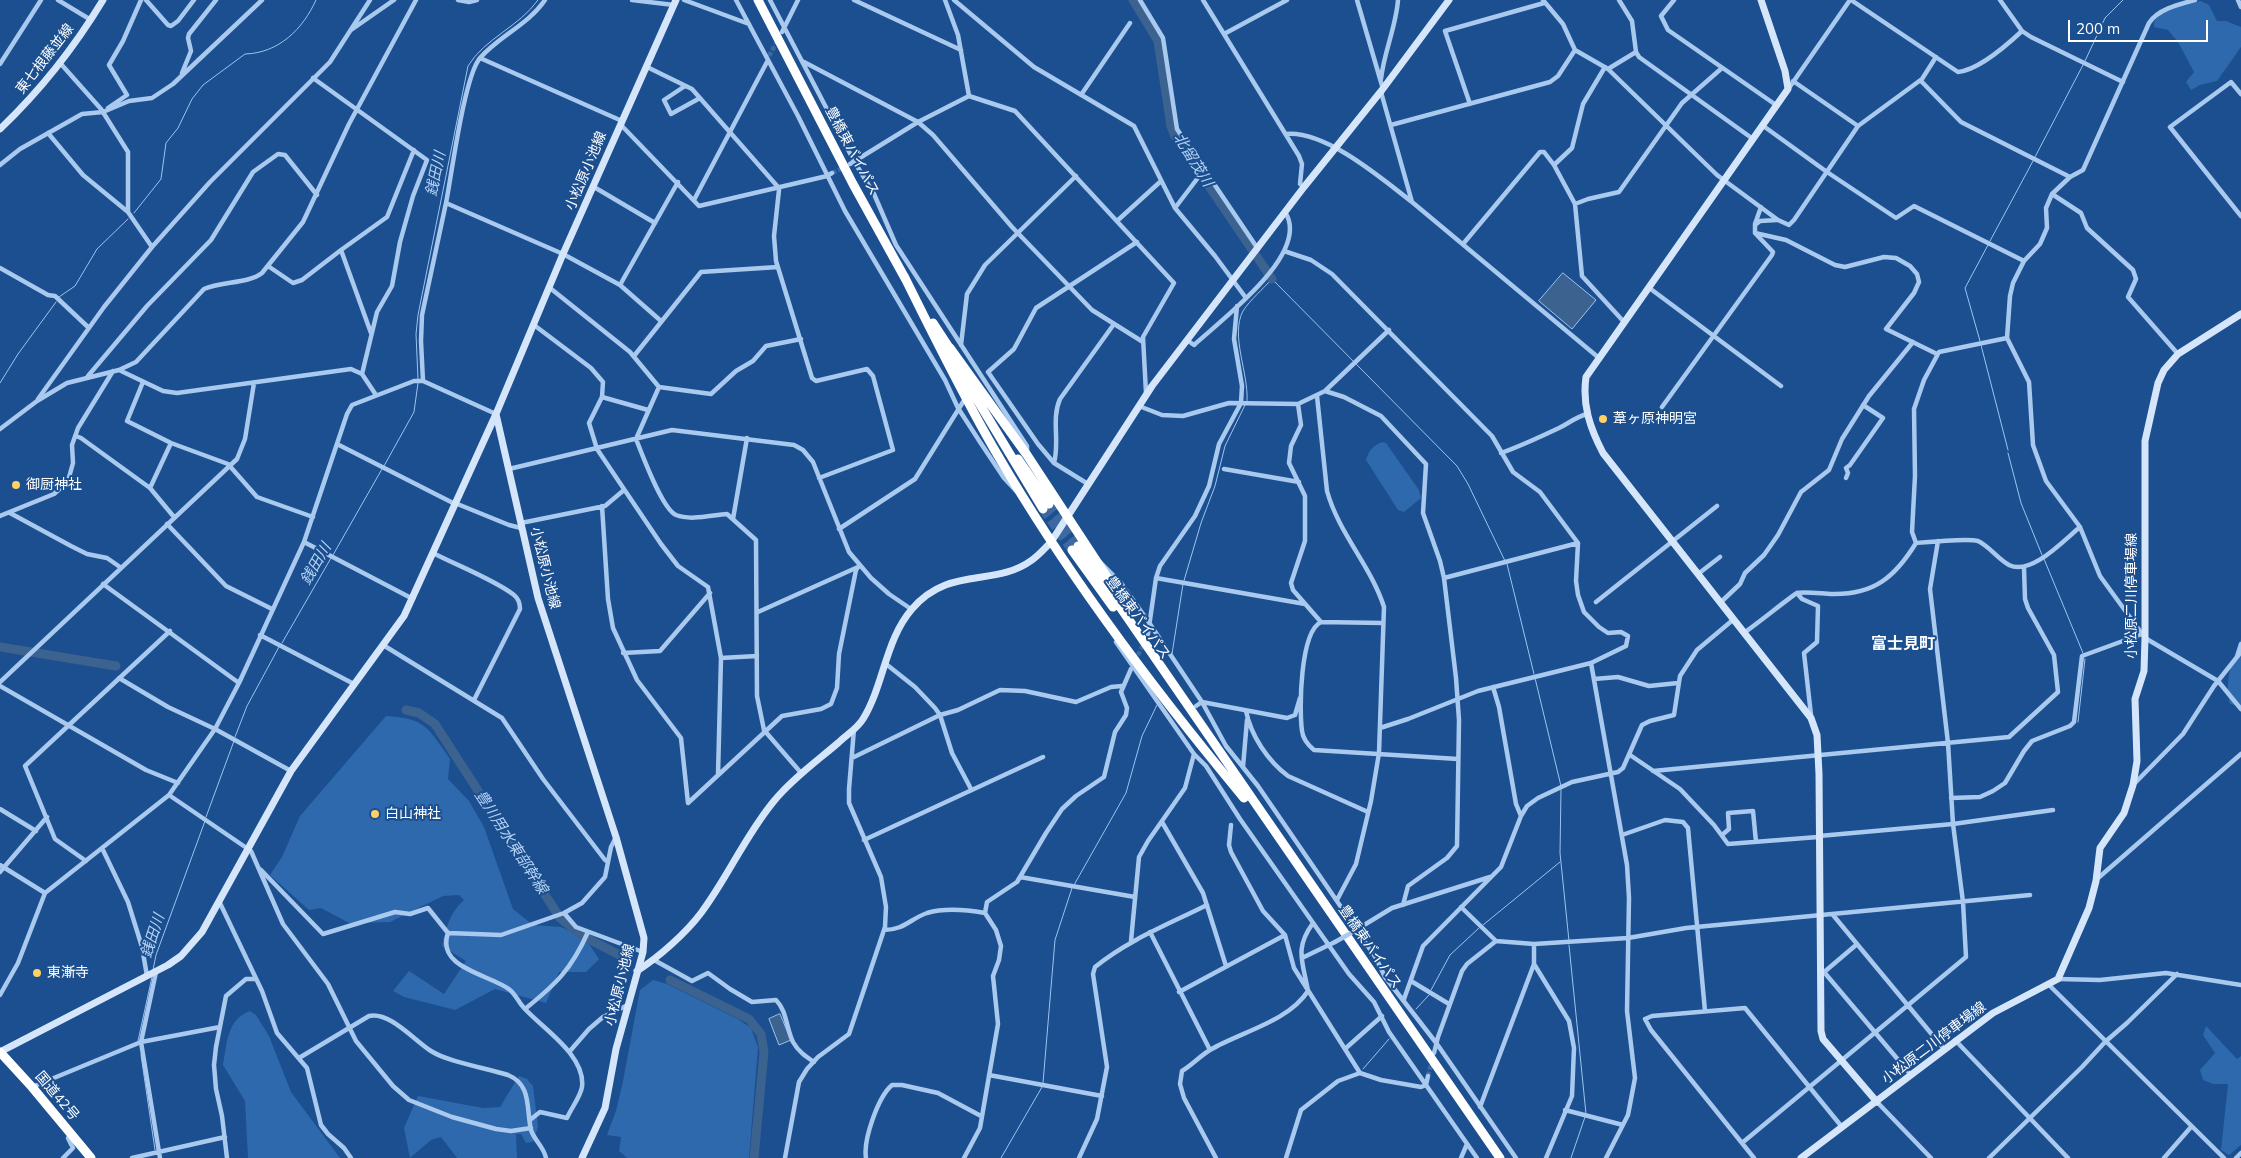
<!DOCTYPE html>
<html>
<head>
<meta charset="utf-8">
<style>
	body { margin:0 }
	#map { position:relative; width:2241px; height:1158px; overflow:hidden; background:#1b4f8f; font-family:Mulish,sans-serif }
	canvas { display:block }
	.scale { position:absolute; left:2068px; top:20px; width:140px; height:22px; box-sizing:border-box; border:2px solid #fff; border-top:0; padding-left:6px; font-size:15px; line-height:18px; white-space:nowrap; color:#fff; -webkit-text-stroke:4px #1b4f8f; paint-order:stroke }
</style>
</head>
<body>
<div id="map">
<canvas width="2241" height="1158"></canvas>
<div class="scale">200 m</div>
</div>
<script>
const context = document.querySelector('canvas').getContext('2d');
context.lineJoin = 'round';
function fill(path, color) {
  context.fillStyle = color;
  context.fill(path, 'evenodd');
}
function trace(path, color, width, dash) {
  context.strokeStyle = color;
  context.lineWidth = width;
  context.lineCap = dash ? 'butt' : 'round';
  context.setLineDash(dash || []);
  context.stroke(path);
}
function write(font, color, halo, rows, align = 'center') {
  context.font = font + ' Mulish,"Noto Sans JP",sans-serif';
  context.lineWidth = 4;
  context.setLineDash([]);
  context.textBaseline = 'middle';
  context.strokeStyle = halo;
  context.fillStyle = color;
  for (const [text, x, y, turn = 0] of rows) {
    context.save();
    context.translate(x, y);
    context.rotate((+turn || 0) * Math.PI / 180);
    context.textAlign = isNaN(turn) ? turn : align;
    if (halo) context.strokeText(text, 0, 0);
    context.fillText(text, 0, 0);
    context.restore();
  }
}
fill(new Path2D(`
	M2201,1l8,4 8,16h9l15,6v20l-24,34 -17,4 -9,5 -5,-8 8,-10 -16,-30 -10,-12 -14,-3c-3,-17 34,-23 47,-26z
	M1383,442l3,1 33,47 2,8 -17,14 -6,-2 -32,-50c3,-10 7,-15 17,-18z
	M2241,639v67l-11,-2c-6,-22 2,-44 11,-65z
	M386,716c40,2 43,13 64,43l-2,20 21,22 15,26 29,82 20,16 28,2 24,11 14,21 -13,13h-27l-13,31 -51,-14 -40,21 -51,-13 -11,-6 16,-20 35,23 22,-33 -24,-15c4,-18 8,-34 22,-46l-5,-5 -16,1 -53,26 -41,1 -28,-15 -12,2 -39,-35 12,-18 18,-41z
	M653,980l14,4 71,35 13,9 7,19 -9,111h-122l-8,-7 2,-14 -14,-2 9,-24 7,-30 17,-91z
	M250,1011l6,4 13,21 22,56 49,66h-92l-3,-57 -22,-36c4,-22 4,-46 27,-54z
	M2206,1026l31,33 4,-3v89l-12,10 -8,-5 7,-66h-15l-10,-4 -3,-10 15,-17 -12,-18z
	M519,1076l8,3 6,7 5,41 -5,15 -7,1 -5,-9h-5l1,24h-60l-16,-21 -10,3 -21,18 -6,-30 14,-32 65,12 17,-1z`), '#2e69ad');
const water = new Path2D(`
	M1563,273l33,27 -24,29 -33,-28z
	M780,1014l11,26 -12,5 -10,-26z`);
fill(water, '#3c6290');
trace(water, '#9cc4f0', 1);
trace(new Path2D(`
	M2085,61l20,-43 18,-18
	M2035,157l48,-92
	M134,213l27,-34 5,-36 12,-15 14,-29 11,-14 42,-31c34,-1 58,-25 71,-54
	M1990,241l43,-80
	M59,297l16,-11 22,-37 31,-30
	M1980,341l-15,-53 23,-43
	M1981,345l27,105
	M418,379l-2,-45 2,-19 50,-249c17,-28 51,-39 70,-66
	M0,383l18,-29 38,-52
	M1247,401c2,-27 -17,-66 -4,-90 7,-11 20,-22 29,-32l185,187 11,18 37,77
	M2008,453l13,50 21,52
	M384,466l30,-54 4,-29
	M333,555l49,-86
	M2044,559l39,94
	M1507,564l27,110
	M282,643l49,-85
	M1172,654l11,-70 18,-61 14,-37 10,-40 20,-41
	M1535,678l26,108
	M2078,722l7,-63
	M235,737l12,-31 32,-59
	M1561,790l-1,63 9,88
	M206,817l28,-76
	M1074,885l52,-92 16,-57 15,-31
	M1483,925l77,-63
	M1569,945l17,169 -15,44
	M153,970l3,-15 49,-134
	M1431,990l19,-35 29,-27
	M1416,1009l13,-14
	M138,1041l14,-64
	M141,1055l14,95
	M1363,1069l26,-30
	M1043,1083l12,-143 17,-52
	M1001,1158l41,-71`), '#9cc4f0', 1);
trace(new Path2D(`
	M1133,0l25,41 13,85 4,10 97,143
	M0,647l116,19
	M406,710l13,3 16,11 125,194 21,17 48,25
	M670,980l79,39 12,15 3,18 -10,106`), '#3c6290', 9);
trace(new Path2D(`
	M769,56l9,-16
	M832,173l13,-6
	M1135,661l10,-20
	M1428,1076l4,-15`), '#3d69a0', 4.5, [4.5, 2]);
trace(new Path2D(`
	M1049,504l29,42
	M1043,509l29,41`), '#3d69a0', 9, [9, 4.5]);
trace(new Path2D(`
	M58,0l33,20
	M146,0l22,25 3,1 7,-5 16,-21
	M458,0l11,2 8,-2
	M632,0l42,5
	M684,0l65,24
	M736,0l62,116 47,95 100,169 13,28 22,34 24,36 15,16
	M770,0l84,161 20,33 22,51 131,201v6
	M854,0l107,50
	M945,0l13,35 11,61
	M954,0l80,67 100,59 41,82 40,48 31,42
	M1140,0l23,38 14,91 81,120
	M1203,0l96,156 3,8 -2,20 4,3
	M1357,0l26,89
	M1543,0l20,24 12,26 33,19 109,106 61,45 11,5 5,-5 64,-94 64,-47 14,-22
	M1619,0l13,21 4,31 3,5 114,82
	M1674,0l-13,16 7,14 108,75
	M1851,0l107,72c20,-2 49,-27 64,-41
	M2000,0l22,31 9,6 92,45
	M2195,0c-15,4 -37,9 -46,23l-66,147 -13,7 -18,17 -6,14 1,20 -7,16 -16,17 -11,22 -3,13 -3,42 22,44 4,63 13,36 34,46 20,49 45,62 73,43 23,28
	M2238,0l3,7
	M351,30l43,-30
	M782,32l16,-32
	M1224,34l63,-34
	M480,58l142,63
	M804,62l114,60 15,13 79,92 80,83 51,32
	M0,64l41,-64
	M61,64l40,45 27,43v60
	M647,67l45,22 86,98 1,3 -5,46 2,25 36,117 4,3 51,-12 6,7 20,74 -74,28
	M1608,69l28,-17
	M182,73l9,-22 -3,-13 1,-4 27,-34
	M313,78l114,82 -14,36 -13,46 -8,44 -15,26 -15,62
	M1381,79c3,-27 15,-52 17,-79
	M1793,81l65,45
	M1921,81l40,41 109,55
	M685,86l-21,14 7,14 29,-16
	M1789,88l61,-88
	M1381,92l31,110 187,156
	M2241,94l-10,-12 -61,45 71,89
	M1081,95l49,-72
	M1470,104l-25,-73 99,-28
	M108,108l19,-13 -18,-30 14,-24 18,-41
	M621,125l78,81 128,-30 5,-3
	M1391,125l159,-43 8,-6 17,-26
	M1762,125l65,47 69,46 18,-12 110,55
	M48,133l35,42 45,37 24,35
	M1286,134c39,-4 95,44 126,68
	M850,164l68,-42 51,-26 46,15 159,172 -31,54 3,56
	M0,165l20,-16 62,-35 21,-2 26,-11 23,-3 21,-14 89,-84
	M1554,165l18,-17 11,-44 22,-37
	M594,187l61,36
	M2052,194l29,19 6,15 46,42 3,9 -8,18 50,57
	M694,200l74,-140
	M446,203c6,-30 18,-126 34,-145 19,-22 48,-33 65,-58
	M1575,204l13,-5 31,-7 63,-89 40,-35
	M1175,208l22,-29
	M1117,221l44,-40
	M1755,224l6,-17
	M1755,233l31,7 49,25 10,2 39,-10 12,1 14,8 7,8 2,8 -5,11 -28,36 51,25
	M1463,244l77,-92h4l10,13 21,39 7,72 42,46
	M341,250l30,83
	M1284,251l27,9 21,14 160,162 21,36 27,20 38,51 -2,38 2,14 6,17 15,15 9,6 13,-1 7,4 -2,10 -35,17 -113,28 -70,28 -28,9
	M268,266l25,17 9,-3 39,-30 46,-33 27,-67
	M0,268l48,27 7,1 34,32
	M620,285l58,-103
	M1648,287l133,99
	M550,288l80,64 29,35 52,7 25,-23 17,-10 13,-15 35,-7
	M534,325l57,43 12,14 -1,15 -13,26 8,26 64,95 17,22 30,21 13,71 -3,117
	M1187,340l7,5c27,-25 118,-92 91,-133
	M961,345l6,-51 18,-29 91,-89
	M634,356l67,-84 77,-5
	M119,370l44,21 14,2 174,-24 11,5 14,21
	M88,376l59,-70 64,-66 42,-68 25,-18 7,1 32,40
	M423,381l-2,-40 1,-26 24,-112 117,51 57,31 41,36
	M143,382l-16,39 44,22 57,21 29,33 56,20
	M659,387l-23,52c6,15 26,70 40,76 15,6 36,0 51,-1l29,26 1,156 7,34 38,44
	M1325,391l19,6 37,19 45,48 -3,49 17,48 4,17 12,100 3,42 -2,126 -10,12 -39,28 -5,19
	M1317,396l10,95c12,43 44,75 57,116l-5,146 -8,48 -15,63 -19,36
	M602,397l46,13
	M38,399l66,-92 48,-60 58,-65 120,-120 40,-62
	M1298,404l3,21 -10,21 -2,17 16,33v45l-14,42 2,7 28,32c-21,10 -22,87 -19,109 1,8 6,14 12,19l144,9
	M1139,406l23,9 21,1 46,-13 69,1 27,-13 64,-61
	M1662,407l110,-152 1,-3 -18,-19v-8l5,-4 17,-1
	M0,429l37,-28 30,-18 52,-13 17,-8 68,-73c17,-8 44,-5 58,-16l41,-51 46,-98 67,-124
	M76,436l5,2 69,50 24,29
	M337,444l118,60
	M1501,453c20,-7 39,-16 58,-25 10,-5 17,-11 28,-14
	M1054,463l-16,-19 -50,-72 26,-23 22,-41 101,-66
	M509,469l163,-39 122,15 9,5 10,12 36,90 22,26 18,16 22,15
	M1224,469l75,13
	M1846,478l2,-5 -2,-5 4,-3 33,-47 -20,-13
	M1088,484l-34,-21c6,-21 -3,-44 6,-64l54,-75
	M150,488l21,-45
	M455,503l54,22 12,3
	M602,506l6,93 5,29 24,52 44,58 7,65 94,-87 39,-7 10,-5 6,-16 2,-34 17,-84 3,-4
	M10,513l61,33 16,8 20,4 13,9
	M0,516l54,-22 14,-13 5,-18 -1,-18 6,-17 35,-57
	M733,519l14,-81
	M521,523l84,-17 19,-16
	M167,524l59,62 46,23
	M839,529l76,-50 48,-77
	M304,542l109,57
	M1916,543l-4,-11 3,-56 -1,-67 10,-29 15,-28 68,-14
	M1916,543c11,-1 53,-5 62,-2 11,5 20,18 31,24 22,11 54,-24 71,-38
	M433,553c23,12 62,27 81,42 5,4 6,8 6,14l-46,91
	M1100,562l21,21 29,41 52,78 24,44 32,40 118,172 9,19 52,67 79,114
	M1698,574l22,-17
	M1156,578l149,26
	M1444,578l134,-35
	M103,584l136,99
	M1797,593l5,6 16,7 -1,36 -13,11 7,62
	M1596,602l121,-96
	M1721,602l19,-18 5,-11 19,-18 14,-20 23,-43 28,-22 13,-31 27,-43 44,-54
	M758,612l100,-45
	M1321,622l62,1
	M1745,632c8,-5 49,-38 52,-39 8,-2 27,1 35,1 42,1 63,-17 84,-51
	M1148,634l8,-56 4,-12 35,-50 14,-30 10,-42 22,-41 1,-17 -8,-47 3,-33
	M260,635l94,49
	M1116,642l78,112 12,12 34,53 109,155 25,28 15,30 88,126
	M383,645l119,73 41,61 62,81 3,2
	M623,653l37,-2 50,-58
	M2237,657l4,-13
	M721,658l36,-2
	M1591,663l36,202 2,33 -2,113 8,67 -7,37 -22,43
	M886,664l29,23 20,21 5,7 12,38 19,36
	M119,678l49,29 47,22 76,42
	M1594,679l24,-2 31,9 29,-3
	M0,682l237,-223 8,-20 9,-56
	M0,686l146,84 32,13
	M1493,687l6,20 17,97 5,12
	M1196,706l6,-4 85,16 8,-3 5,-17
	M1246,711c5,25 22,50 42,65l80,36
	M1630,755l50,34 34,36 14,19 90,-7
	M852,758l88,-43 18,-5 42,-20 25,1 51,11 35,-15 11,-1
	M1243,767l4,-47
	M1653,771l356,-34 49,-45 -4,-37 -26,-47 -3,-9 -1,-31
	M2134,784l49,-50 31,-48 27,-34
	M169,795l82,56 32,73 45,60 28,57 37,45 16,14 43,17 44,12 15,2 20,-3
	M1951,798l29,-1 13,-6 12,-8 19,-32 8,-10 38,-15 4,-4 8,-66 60,-22
	M0,809l36,22
	M1162,822l41,71 23,73
	M1231,825l-2,20 2,7 32,59 22,24 9,33 66,105 21,7 40,7 5,-2 2,-9
	M1622,835l43,-15 18,2 5,6 17,183
	M1722,835l7,-6 -1,-16 25,-2 3,31
	M1819,836l134,-12 100,-14
	M864,840l179,-83
	M102,848l26,54 14,45 5,29
	M86,861l-31,-22 -30,-73 145,-135
	M0,865l45,28
	M261,870l62,64 72,-22 15,2 18,-6 20,25 53,2 63,-22 18,-10 23,-26 6,-30 5,-10
	M0,872l47,-55
	M1020,877l115,20
	M2097,879l144,-125
	M219,901l43,90 15,42 30,35 14,57 7,9 16,14 7,10
	M1461,907l35,34
	M564,913l12,14 67,25
	M1833,915l111,134
	M884,930c20,0 26,-11 43,-17 17,-5 41,-3 58,0
	M1150,932l60,118
	M448,933c-13,36 45,42 62,57 6,5 9,13 14,18 18,20 62,47 58,79 -2,11 -11,21 -15,31l-27,-6 -10,8
	M1351,933l41,-25 98,-31
	M1131,941l8,-84 9,-16 37,-53 9,-34
	M1302,958l33,-16
	M654,960l38,21 16,-8 22,16 22,13 24,-2c11,11 10,28 17,42 5,9 12,14 21,20
	M1534,964l35,57 5,27 -2,48 -26,62
	M156,972l-15,70 19,116
	M1824,972l87,103
	M1823,973l33,-28
	M2058,979l42,1 66,-7 75,12
	M1411,981l38,23
	M2048,984l176,174
	M1179,992l106,-57
	M0,995l18,-32 27,-70 124,-98 46,-66 24,-46 65,-141 43,-128 5,-9 62,-24h9l73,33
	M1404,999l19,-53 78,-79 20,-51 6,-10 11,-8 34,-16 46,-10 5,-4 19,-43 8,-4 24,-6 6,-39 17,-26 37,-31
	M525,1009c31,-25 46,-39 63,-77
	M1955,1040l113,118
	M1346,1048l36,-32
	M570,1051l19,-22 14,-12 25,-12
	M1434,1053l4,-16 24,-66 5,-7 29,-23 38,3 94,-6 58,-10 344,-33
	M299,1058l70,-42c20,-5 45,24 62,35 17,11 55,17 77,24 24,10 18,33 23,55 3,10 13,17 15,28
	M989,1075l113,21
	M32,1087l109,-45 79,-15
	M1877,1102l54,56
	M1480,1107l54,-143v-20
	M1565,1110l58,15
	M1742,1143l224,-186 -3,-55 -10,-78 -5,-81 -18,-154 8,-48
	M63,1158l10,-10 -5,-10 3,-4
	M132,1158l93,-21
	M227,1158l-5,-42 -6,-27 -2,-24 2,-18 10,-51 20,-17h10
	M785,1158l14,-76 8,-13 11,-12 31,-23 36,-107 1,-20 -5,-30 -32,-74v-14l5,-60
	M866,1158c-3,-18 12,-61 26,-73h10l36,8 43,23
	M964,1158l16,-30 18,-104 -5,-48 6,-16 2,-14 -5,-16 -11,-17 2,-11 30,-20 29,-49 16,-24 14,-13 28,-19 11,-45 11,-17 1,-7 -6,-16 10,-23
	M1079,1158l18,-39 10,-52 -14,-93 2,-7c33,-27 74,-43 112,-62
	M1216,1158l-32,-60 -4,-14 2,-13c10,-6 18,-15 28,-21 30,-18 78,-28 98,-59 -5,-29 -14,-42 5,-68
	M1286,1158l15,-48 37,-29 22,-8
	M1461,1158l6,-14
	M1754,1158l-103,-128 -6,-11 7,-3 93,-8 97,119
	M1989,1158l93,-91 23,-25 22,-19 50,-49
	M2164,1158l27,-31
	M2236,1158l5,-5`), '#a9c9ee', 4.5);
trace(new Path2D(`
	M1761,0l24,71 3,18 -202,288c-4,28 4,51 17,76l208,265 6,17 2,39 2,257 2,8 54,63
	M0,129c41,-39 74,-81 103,-129
	M637,971c22,-14 49,-38 64,-58 27,-36 44,-77 73,-112 18,-22 43,-40 64,-58 8,-8 19,-14 25,-24 21,-34 22,-79 49,-110 38,-44 82,-21 120,-49 7,-5 13,-12 19,-18l101,-156 152,-199 78,-97 67,-90
	M0,1052l168,-87 13,-9 21,-24 89,-161 113,-155 92,-202
	M582,1158l23,-50 11,-59 27,-97 1,-14 -28,-101 -78,-239 -42,-184 67,-160 113,-254
	M1801,1158l192,-145 65,-34 31,-71 7,-27 4,-33 24,-35 9,-28 4,-24 -2,-62 9,-28 1,-33v-197l13,-58 6,-13 14,-16 63,-40`), '#d6e6fa', 7);
trace(new Path2D(`
	M758,0l95,184 53,96
	M904,276c30,60 59,120 93,178 71,122 157,236 247,344
	M933,323l19,29
	M950,348l77,107 99,151
	M952,358l91,151
	M1018,459l31,45
	M1078,546l422,612
	M1072,550l41,57
	M0,1052l32,35 59,71`), '#fff', 9);
trace(new Path2D(`
	M1335,942l16,-9`), '#a9c9ee', 4.5);
for (const [x, y, r, color] of [
	[1603,419,5,"#ffd166"],
	[16,485,5,"#ffd166"],
	[375,814,5,"#ffd166"],
	[37,973,5,"#ffd166"]
]) {
  const dot = new Path2D();
  dot.arc(x, y, r, 0, 2 * Math.PI);
  context.fillStyle = color;
  context.fill(dot);
  trace(dot, '#1b4f8f', 2);
}
write('14px', '#fff', '#1b4f8f', [
	["東七根藤並線",45,59,-52],
	["豊橋東バイパス",852,151,62],
	["小松原小池線",586,171,-67],
	["小松原小池線",545,568,76],
	["小松原二川停車場線",2132,596,-90],
	["豊橋東バイパス",1138,618,54],
	["豊橋東バイパス",1370,947,55],
	["小松原小池線",620,985,-76],
	["小松原二川停車場線",1934,1043,-37],
	["国道42号",57,1096,50]
]);
write('14px', '#fff', '#1b4f8f', [
	["葦ヶ原神明宮",1613,419],
	["御厨神社",26,485],
	["白山神社",385,814],
	["東漸寺",47,973]
], 'left');
write('italic 15px', '#b5d3f5', '#1b4f8f', [
	["北留茂川",1193,160,58],
	["銭田川",436,174,-78],
	["銭田川",316,564,-60],
	["豊川用水東部幹線",511,842,57],
	["銭田川",153,936,-72]
]);
write('bold 16px', '#fff', '#1b4f8f', [
	["富士見町",1903,644]
]);
</script>
</body>
</html>
